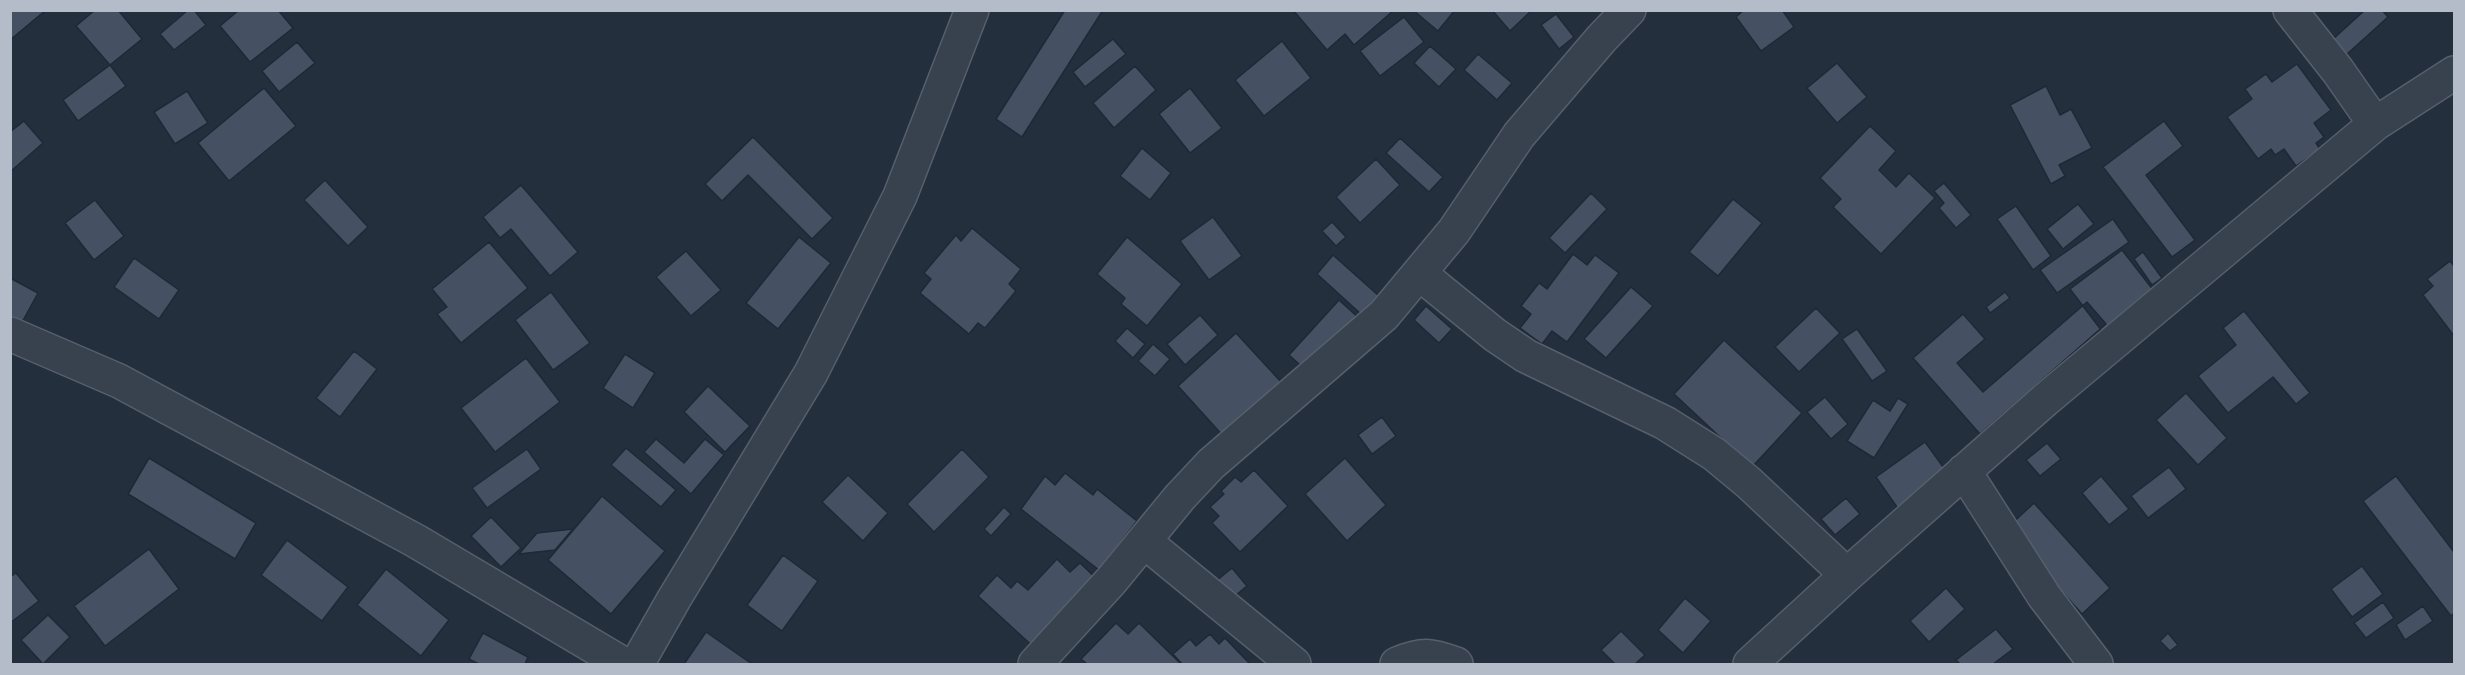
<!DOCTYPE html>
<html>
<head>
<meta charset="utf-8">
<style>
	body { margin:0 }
	#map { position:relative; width:2465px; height:675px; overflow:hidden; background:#242f3e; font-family:Mulish,sans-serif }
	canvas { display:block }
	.frame { position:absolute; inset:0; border:12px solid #b4bcc9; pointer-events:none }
</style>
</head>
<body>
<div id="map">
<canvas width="2465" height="675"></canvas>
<div class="frame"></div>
</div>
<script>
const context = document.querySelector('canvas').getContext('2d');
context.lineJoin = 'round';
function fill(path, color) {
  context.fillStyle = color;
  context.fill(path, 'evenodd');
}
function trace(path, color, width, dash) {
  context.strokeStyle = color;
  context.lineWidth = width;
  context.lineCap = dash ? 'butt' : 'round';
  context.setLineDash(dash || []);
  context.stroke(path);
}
const building = new Path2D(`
	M10,10h36l-36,30z
	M95,10h23l24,29 -32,26 -34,-39z
	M188,10h6l12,15 -32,25 -14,-16z
	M239,10h39l15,18 -43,34 -30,-36z
	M1065,10h38l-81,127 -26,-18z
	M1293,10h101l-40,35 -9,-11 -18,16z
	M1413,10h42l-17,21z
	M1492,10h40l-22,21z
	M1744,10h38l12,17 -33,24 -25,-34z
	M2365,10h17l6,7 -42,38 -14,-15z
	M1556,14l18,23 -15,12 -18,-24z
	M1404,17l20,25 -44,34 -20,-25z
	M1113,39l13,15 -41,33 -12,-15z
	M1282,41l29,37 -47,38 -29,-36z
	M297,42l18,21 -36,29 -17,-21z
	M1430,46l26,23 -17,18 -25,-24z
	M1478,54l34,29 -15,17 -33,-30z
	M1837,63l30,34 -30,26 -30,-35z
	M2297,64l34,46 -17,13 10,14 -8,6 4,6 -24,17 -12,-17 -9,6 -4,-6 -13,10 -31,-42 25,-18 -7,-10 21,-15 6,8z
	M110,65l16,21 -48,35 -15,-21z
	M1135,66l21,24 -42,38 -21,-25z
	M2046,86l14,29 11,-6 21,39 -33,17 6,11 -14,8 -41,-79z
	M264,88l32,38 -67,55 -31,-38z
	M1190,88l32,40 -32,25 -31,-39z
	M187,91l21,32 -33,21 -21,-32z
	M24,121l19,22 -33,29v-40z
	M2164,121l19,25 -37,29 49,65 -23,17 -69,-90z
	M1870,126l26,25 -17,19 17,17 13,-14 26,25 -54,56 -48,-47 8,-8 -21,-21z
	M753,137l80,81 -21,21 -64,-64 -26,26 -17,-17z
	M1400,138l43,39 -14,15 -43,-39z
	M1142,148l29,25 -21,27 -30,-24z
	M1376,159l24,26 -40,38 -24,-26z
	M325,180l43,47 -20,19 -44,-46z
	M1944,183l27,32 -15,13 -17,-20 5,-5 -10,-12z
	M521,185l57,67 -28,24 -39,-47 -11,9 -17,-21z
	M1591,193l16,16 -42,44 -16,-15z
	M1733,199l29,24 -44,53 -29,-24z
	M95,200l29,36 -30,24 -29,-37z
	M2078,204l16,20 -31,25 -16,-20z
	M2016,206l35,50 -18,14 -36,-51z
	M1213,217l29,39 -33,24 -29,-39z
	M2113,219l16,23 -72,51 -17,-23z
	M1332,222l14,15 -10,9 -14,-15z
	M972,228l49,41 -12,15 7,7 -31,37 -7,-5 -9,11 -49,-41 11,-14 -7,-6 32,-38 5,6z
	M799,237l32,26 -53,66 -32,-26z
	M1127,237l55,47 -35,42 -26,-22 4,-6 -28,-24z
	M489,242l39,46 -67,55 -24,-29 10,-7 -15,-18z
	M2122,250l39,50 -53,39 -38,-50z
	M686,251l35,39 -30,26 -35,-39z
	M2143,252l19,26 -10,7 -18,-26z
	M1573,254l14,11 8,-10 24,18 -52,69 -15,-11 -10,13 -22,-16 11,-14 -10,-8 18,-23 8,6z
	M1333,255l46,41 -17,19 -45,-41z
	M134,258l45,32 -20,29 -45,-32z
	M2450,261l4,5v70l-31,-41 10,-9 -6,-7z
	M10,278l28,15 -18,33 -10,-6z
	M1631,287l22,19 -47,52 -22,-19z
	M551,292l39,51 -37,27 -38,-50z
	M2005,292l5,6 -20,15 -4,-6z
	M1339,300l22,20 -50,55 -22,-20z
	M2087,302l19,22 -126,110 -67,-76 50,-44 22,25 -28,24 26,29z
	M1426,306l26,23 -13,14 -25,-23z
	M1816,308l24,25 -41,39 -24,-25z
	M2244,311l66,82 -14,11 -23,-27 -45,36 -30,-37 38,-31 -13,-17z
	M1200,315l18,20 -33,30 -18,-21z
	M1127,328l18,16 -12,14 -18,-17z
	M1857,329l30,42 -15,10 -30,-42z
	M1236,333l47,51 -58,54 -47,-52z
	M1724,340l78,73 -50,54 -78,-73z
	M1153,344l17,15 -15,17 -17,-15z
	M354,351l23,18 -37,48 -24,-19z
	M625,354l30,19 -22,35 -30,-20z
	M526,358l34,44 -65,50 -34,-44z
	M708,386l42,40 -25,26 -41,-40z
	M2186,393l41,45 -29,27 -42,-45z
	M1825,397l23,27 -17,15 -24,-27z
	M1898,398l10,6 -34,54 -27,-17 26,-41 17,11z
	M1382,417l14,19 -24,18 -14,-19z
	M656,439l28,24 21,-24 19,16 -33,39 -47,-42z
	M1925,442l24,33 -50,35 -23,-33z
	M2047,443l14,16 -21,17 -14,-16z
	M626,448l50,42 -15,17 -50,-42z
	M527,449l14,20 -54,39 -15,-20z
	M962,449l27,28 -55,55 -27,-28z
	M149,458l107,65 -21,36 -107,-65z
	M1345,458l41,47 -39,36 -42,-47z
	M2169,467l17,22 -38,29 -17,-22z
	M1254,470l34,36 -48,46 -28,-29 7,-7 -9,-9 14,-13 -3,-3 14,-14 6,5z
	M1065,473l28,22 4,-6 40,32 -38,49 -78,-61 24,-33 10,9z
	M848,475l40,38 -25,28 -41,-39z
	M2101,476l28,33 -20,16 -27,-32z
	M2396,476l58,76v61l-3,3 -88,-115z
	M602,496l63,55 -54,63 -63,-54z
	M1846,498l14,16 -25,21 -14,-16z
	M2034,503l76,85 -28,26 -76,-85z
	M1004,507l7,7 -20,22 -7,-7z
	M491,517l30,31 -20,19 -30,-31z
	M573,529l-18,21 -36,4 18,-21z
	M287,540l61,47 -26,34 -61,-46z
	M149,549l30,40 -74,57 -31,-40z
	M783,555l35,26 -36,50 -35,-26z
	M1057,559l13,13 10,-9 21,20 -63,68 -60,-55 19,-21 14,13 6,-7 11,9z
	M2362,566l21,28 -31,23 -21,-28z
	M1232,568l15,18 -16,13 -15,-18z
	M386,569l63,51 -28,36 -64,-51z
	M16,573l23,28 -29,22v-46z
	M1946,588l19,21 -36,33 -19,-21z
	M1685,598l26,23 -28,32 -25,-23z
	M2383,602l11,16 -28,20 -12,-15z
	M2423,606l10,15 -28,19 -9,-15z
	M48,615l22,22 -27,27 -22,-24z
	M1116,623l12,11 11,-11 42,41h-94l-6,-5z
	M1996,629l17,20 -20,15h-33l-4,-4z
	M1621,631l24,24 -10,9h-20l-14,-14z
	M706,632l46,32h-68z
	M483,633l45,24 -3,7h-46l-10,-5z
	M2168,633l10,12 -8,6 -10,-10z
	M1210,634l9,10 6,-6 25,26h-68l-9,-10 17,-15 6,7z`);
fill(building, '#455162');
trace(building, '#1f2835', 1.5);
const minor = new Path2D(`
	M2290,10l48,61 37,53
	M1419,273l76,62 31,21 139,67 49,31 35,29 98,92
	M10,334l109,47 297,160 207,123
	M1964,471l80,125 52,68
	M1144,541l150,123
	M637,664l37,-65 137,-226 89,-177 72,-186
	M1035,664l76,-83 69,-84 31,-33 173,-149 70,-84 65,-96 83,-97 27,-28
	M1397,664c26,-11 34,-9 59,0
	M1750,664l97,-89 198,-175 330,-276 79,-51`);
trace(minor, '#565f6c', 36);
trace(minor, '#38414e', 33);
</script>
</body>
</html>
